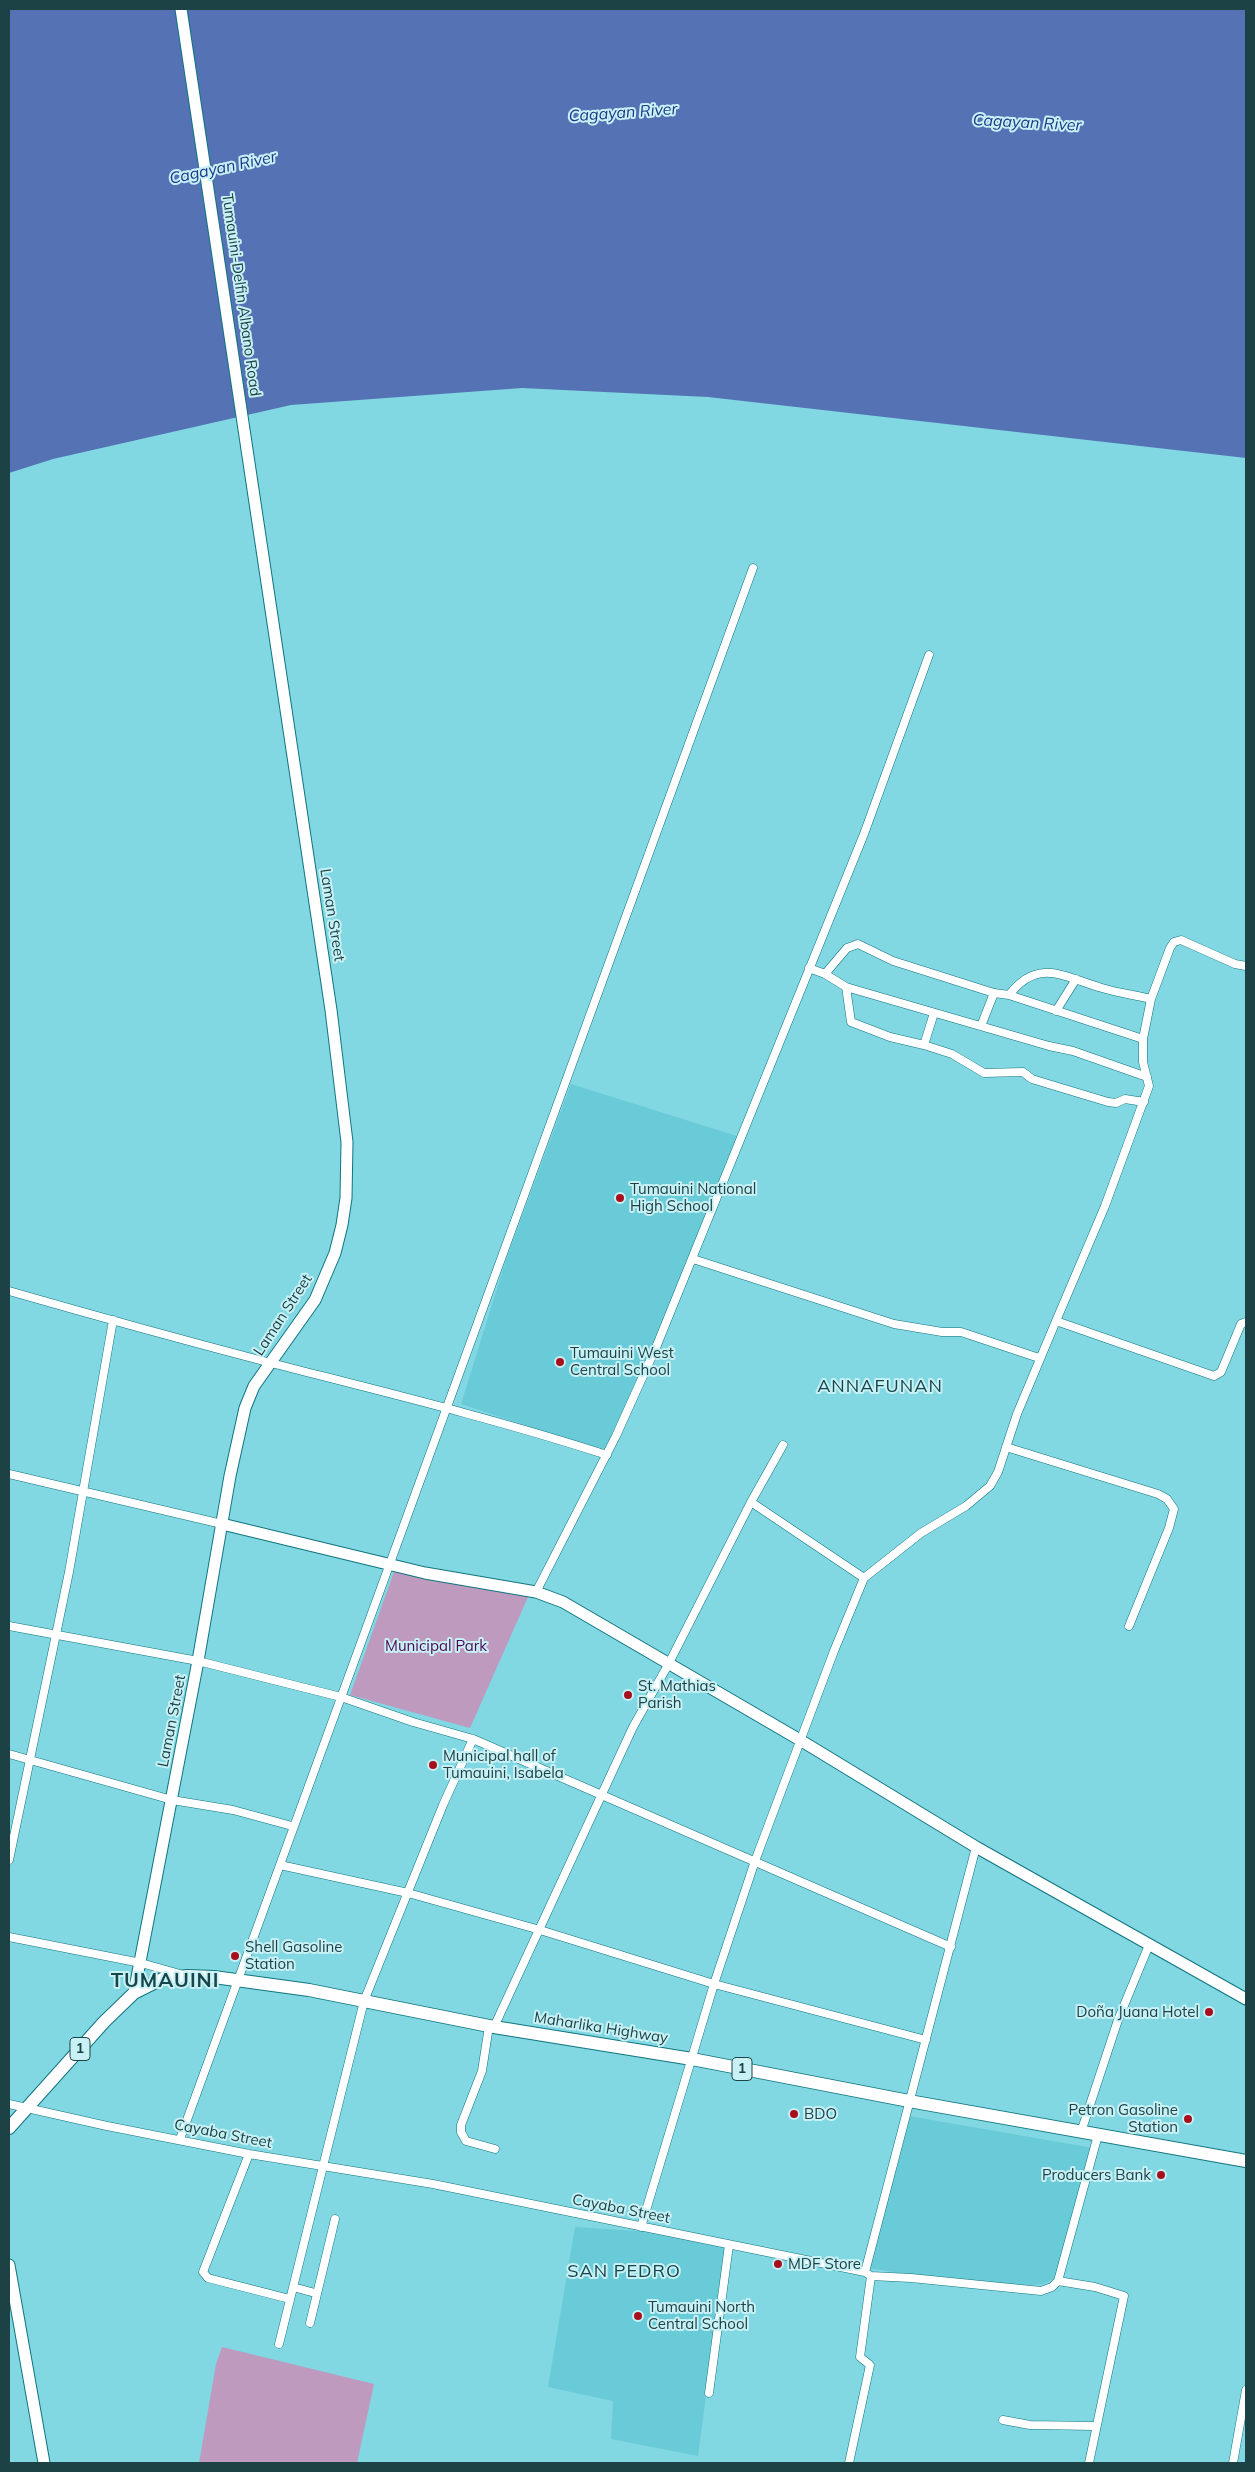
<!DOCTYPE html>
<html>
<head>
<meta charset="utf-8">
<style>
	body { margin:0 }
	#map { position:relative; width:1255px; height:2472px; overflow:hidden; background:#81d7e2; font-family:Mulish,sans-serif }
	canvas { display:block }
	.frame { position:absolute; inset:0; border:10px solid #1d4246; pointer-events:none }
</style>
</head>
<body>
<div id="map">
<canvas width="1255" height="2472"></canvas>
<div class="frame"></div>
</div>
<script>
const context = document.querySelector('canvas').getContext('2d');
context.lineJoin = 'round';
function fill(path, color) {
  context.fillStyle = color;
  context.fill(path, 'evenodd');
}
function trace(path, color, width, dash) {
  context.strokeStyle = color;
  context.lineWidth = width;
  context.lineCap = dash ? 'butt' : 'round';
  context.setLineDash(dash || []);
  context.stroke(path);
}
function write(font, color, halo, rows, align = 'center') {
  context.font = font + ' Mulish,sans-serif';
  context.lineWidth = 4;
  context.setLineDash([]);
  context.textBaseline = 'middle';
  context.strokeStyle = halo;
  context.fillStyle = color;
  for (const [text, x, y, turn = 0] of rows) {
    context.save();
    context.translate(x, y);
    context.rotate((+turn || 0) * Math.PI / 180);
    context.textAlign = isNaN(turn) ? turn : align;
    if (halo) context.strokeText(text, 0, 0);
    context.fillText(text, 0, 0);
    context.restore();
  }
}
fill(new Path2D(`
	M571,1084l166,52 -73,183 -59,130 -44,-12 -100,-33 45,-144z
	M909,2116l184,32 -37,130 -13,6 -22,2 -76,-5 -76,-13z
	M575,2227l78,5 73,14 -28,210 -87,-17 2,-38 -65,-14z`), '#69cbd7');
fill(new Path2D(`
	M395,1569l133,28 -58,131 -120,-33z
	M222,2347l152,37 -17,79h-158l17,-99z`), '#be9abf');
fill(new Path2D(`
	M9,9h1237v449l-538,-61 -186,-9 -231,17 -238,54 -44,14z`), '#5572b4');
const street = new Path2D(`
	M809,968l16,6 21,13 203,59 24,5 74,26
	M825,974l22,-26 11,-4 35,17 101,32 15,2 134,44
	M846,987l5,35 39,15 34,8 10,-32
	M1009,995c29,-38 55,-18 93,-7 16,5 33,7 49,11
	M1056,1011l20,-32
	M981,1026l13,-33
	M924,1045l28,9 32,19 39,-1 9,7 13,4 63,19 8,1 9,-4 19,3
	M693,1259l201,65 48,8h19l78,26
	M9,1291c87,25 174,49 262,72 113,29 225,56 336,92
	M1056,1321l49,-115 44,-120 -6,-24v-23l8,-40 19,-51 4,-6 7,-2 54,24 11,2
	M1006,1447l152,47 9,5 7,10 -5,19 -40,98
	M9,1474l213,50
	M751,1502l113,76
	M536,1592l80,-156 41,-91 207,-511 65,-179
	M9,1626l189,35 143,36 72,25 60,17 478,208
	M9,1754l163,46 61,10 59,16
	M9,1860l60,-288 44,-252
	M280,1865l128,28 132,37 174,54 212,56
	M9,1937l132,26 39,11
	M489,2026l-7,45 -21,54v7l5,9 29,8
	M494,2027l139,-300 35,-62 83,-163 32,-57
	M9,2104l98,22 142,28 184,30 432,88 6,4 40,2 130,13 11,-4 6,-6 40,-146
	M1081,2132l37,-112 31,-75
	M180,2139c190,-524 380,-1048 573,-1571
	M249,2154l-46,118 5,6 82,21
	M641,2227l73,-243 41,-123 79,-210 30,-73 57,-45 45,-27 24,-20 8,-14 19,-58 39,-93 158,55 7,-4 20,-48 5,-2
	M865,2272l111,-425
	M1058,2281l37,6 29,9 -35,167
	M293,2287l22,6
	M310,2323l25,-104
	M279,2344l85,-343 79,-196 30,-66
	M709,2393l20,-148
	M1003,2420l27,5 65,1
	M849,2463l21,-98 -10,-8 11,-81
	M1233,2463l13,-73`);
const secondary = new Path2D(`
	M222,1524l203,49 111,19 27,10 237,138 176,107 270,152
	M134,1993l64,-332 32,-185 15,-68 9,-22 61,-86 20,-47 7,-28 4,-27 1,-56 -16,-132 -150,-1001
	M9,2265l35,198`);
const primary = new Path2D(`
	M9,2128l95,-106 30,-29 28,-14 25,-3 27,1 95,13 185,37 198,32 217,42 337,60`);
trace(street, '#10757f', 9);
trace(secondary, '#10757f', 13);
trace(primary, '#10757f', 14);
trace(street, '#fff', 8);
trace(secondary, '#fff', 11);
trace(primary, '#fff', 12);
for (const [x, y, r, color] of [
	[620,1198,5,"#a60f1b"],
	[560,1362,5,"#a60f1b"],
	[628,1695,5,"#a60f1b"],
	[433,1765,5,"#a60f1b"],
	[235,1956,5,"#a60f1b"],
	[1209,2012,5,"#a60f1b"],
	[794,2114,5,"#a60f1b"],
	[1188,2119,5,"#a60f1b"],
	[1161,2175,5,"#a60f1b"],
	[778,2264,5,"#a60f1b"],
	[638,2316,5,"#a60f1b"]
]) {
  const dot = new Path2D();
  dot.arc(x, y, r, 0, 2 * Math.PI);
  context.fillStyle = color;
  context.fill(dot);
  trace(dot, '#c8f1f5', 2);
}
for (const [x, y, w] of [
	[80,2049,20],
	[742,2069,20]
]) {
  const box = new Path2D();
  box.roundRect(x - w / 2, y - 11.5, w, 23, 4);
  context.fillStyle = '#c8f1f5';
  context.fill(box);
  trace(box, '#1d4246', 1);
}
write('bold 14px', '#1d4246', null, [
	["1",80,2049],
	["1",742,2069]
]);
write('15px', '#1d4246', '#c8f1f5', [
	["Tumauini-Delfin Albano Road",241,295,82],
	["Laman Street",332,915,81],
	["Laman Street",283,1315,-57],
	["Laman Street",172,1721,-79],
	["Maharlika Highway",601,2028,9],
	["Cayaba Street",223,2134,11],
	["Cayaba Street",621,2209,11]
]);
write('15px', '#1d4246', '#c8f1f5', [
	["Tumauini National",630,1189],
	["High School",630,1206],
	["Tumauini West",570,1353],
	["Central School",570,1370],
	["St. Mathias",638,1686],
	["Parish",638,1703],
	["Municipal hall of",443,1756],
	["Tumauini, Isabela",443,1773],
	["Shell Gasoline",245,1947],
	["Station",245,1964],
	["Doña Juana Hotel",1199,2012,"right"],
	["Petron Gasoline",1178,2110,"right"],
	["Station",1178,2127,"right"],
	["BDO",804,2114],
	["Producers Bank",1151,2175,"right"],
	["MDF Store",788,2264],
	["Tumauini North",648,2307],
	["Central School",648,2324]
], 'left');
write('15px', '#4f0454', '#c8f1f5', [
	["Municipal Park",436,1646]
]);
write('italic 16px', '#1b3787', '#c8f1f5', [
	["Cagayan River",623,113,-4],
	["Cagayan River",1027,123,3],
	["Cagayan River",223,168,-12]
]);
context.letterSpacing = '1px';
write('18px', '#16464b', '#c8f1f5', [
	["ANNAFUNAN",880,1387],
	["SAN PEDRO",624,2272]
]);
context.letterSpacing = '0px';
context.letterSpacing = '1px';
write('bold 20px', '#16464b', '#c8f1f5', [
	["TUMAUINI",165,1981]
]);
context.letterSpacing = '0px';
</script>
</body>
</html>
